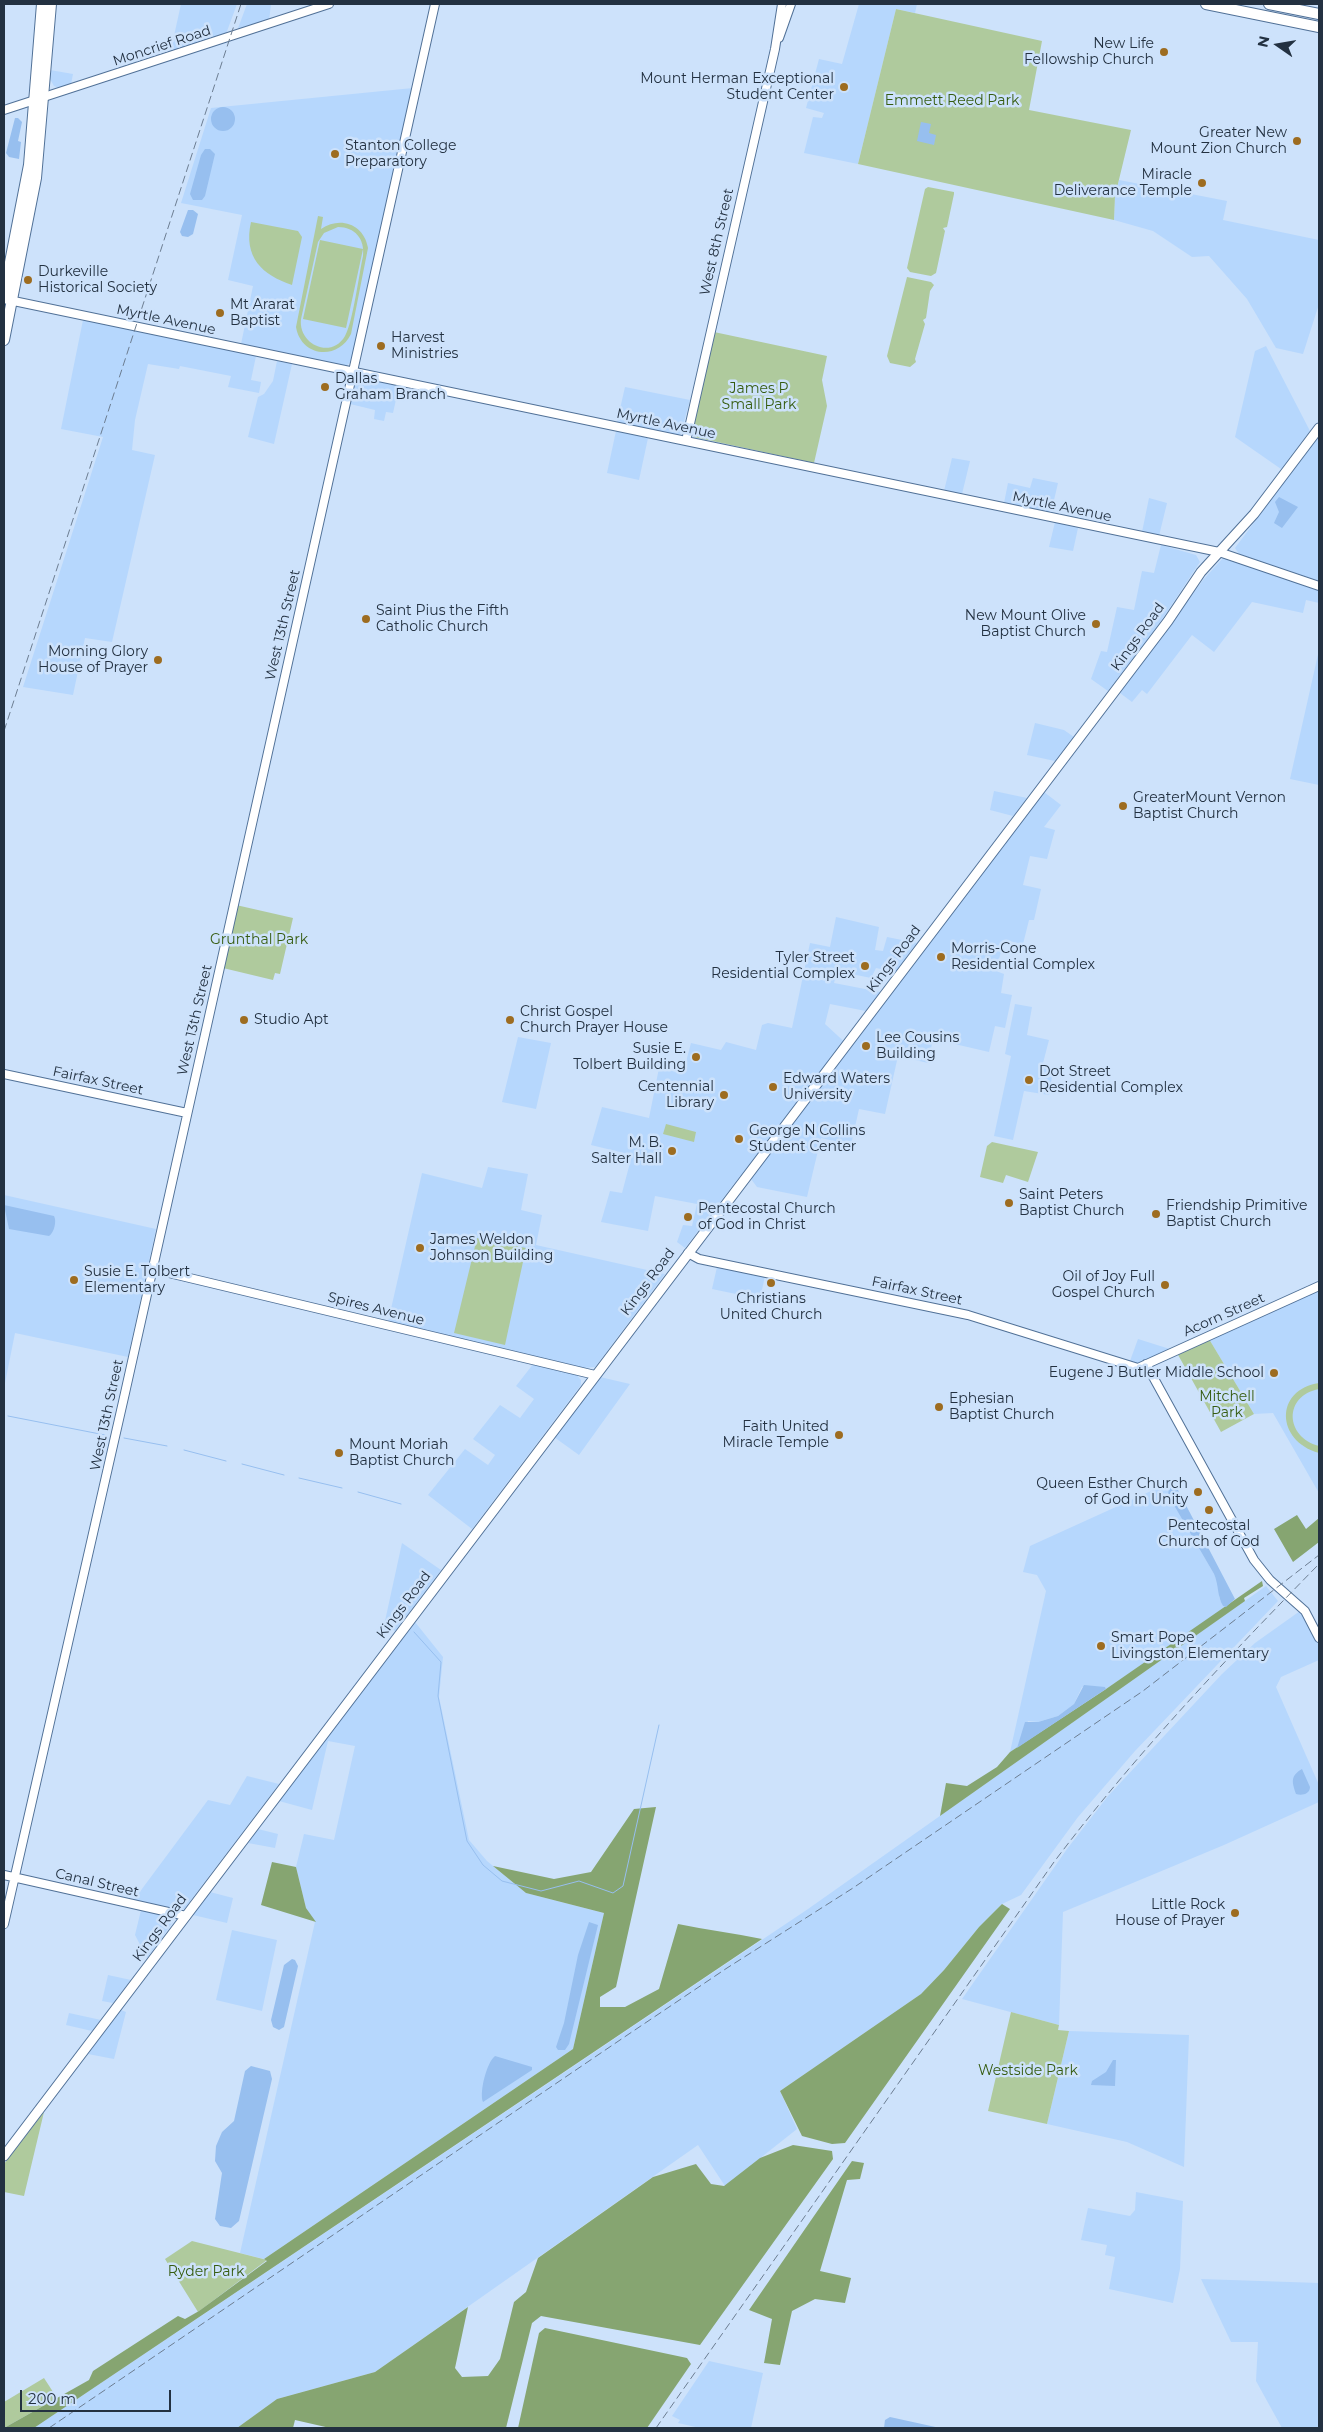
<!DOCTYPE html>
<html>
<head>
<meta charset="utf-8">
<style>
	body { margin:0 }
	#map { position:relative; width:1323px; height:2432px; overflow:hidden; background:#cde2fb; font-family:Montserrat,sans-serif }
	canvas { display:block }
	.frame { position:absolute; inset:0; border:5px solid #233141; pointer-events:none }
	.north { position:absolute; left:1253px; top:20px; width:50px; height:50px; -webkit-text-stroke:4px #cde2fb; paint-order:stroke; rotate:283deg; font-size:14px; font-weight:700; line-height:20px; text-align:center; color:#233141 }
	.north::after { content:''; display:block; margin:auto; width:18px; height:22px; background:#233141; clip-path:polygon(50% 0,100% 100%,50% 72%,0 100%) }
	.scale { position:absolute; left:20px; top:2390px; width:151px; height:22px; box-sizing:border-box; border:2px solid #233141; border-top:0; padding-left:6px; font-size:15px; line-height:18px; white-space:nowrap; color:#233141; -webkit-text-stroke:4px #cde2fb; paint-order:stroke }
</style>
</head>
<body>
<div id="map">
<canvas width="1323" height="2432"></canvas>
<div class="frame"></div>
<div class="north">N</div>
<div class="scale">200 m</div>
</div>
<script>
const context = document.querySelector('canvas').getContext('2d');
context.lineJoin = 'round';
function fill(path, color) {
  context.fillStyle = color;
  context.fill(path, 'evenodd');
}
function trace(path, color, width, dash) {
  context.strokeStyle = color;
  context.lineWidth = width;
  context.lineCap = dash ? 'butt' : 'round';
  context.setLineDash(dash || []);
  context.stroke(path);
}
function write(font, color, halo, rows, align = 'center') {
  context.font = font + ' Montserrat,sans-serif';
  context.lineWidth = 5;
  context.setLineDash([]);
  context.textBaseline = 'middle';
  context.strokeStyle = halo;
  context.fillStyle = color;
  for (const [text, x, y, turn = 0] of rows) {
    context.save();
    context.translate(x, y);
    context.rotate((+turn || 0) * Math.PI / 180);
    context.textAlign = isNaN(turn) ? turn : align;
    if (halo) context.strokeText(text, 0, 0);
    context.fillText(text, 0, 0);
    context.restore();
  }
}
fill(new Path2D(`
	M181,4h56l-11,30 -56,20z
	M247,4h24l-2,17 -32,10z
	M859,4h58l-2,9 -19,-4 -38,155 -54,-11 9,-36 9,1 2,-5 -18,-5 13,-49 23,5z
	M50,70l23,4 -2,10 -12,4 -5,-2 -4,-7z
	M413,88l-61,273 -6,5 -105,-22 12,-58 -25,-6 14,-65 -61,-12 30,-95z
	M1119,180l108,21 -4,19 96,20v64l-16,50 -27,-6 -29,-49 -38,-43 -17,1 -39,-26 -39,-11 1,-24z
	M83,320l173,36 -5,24 10,2 -2,11 -31,-6 3,-11 -51,-10 -1,3 -31,-5 -13,56 -3,30 23,5 -43,187 -27,-4 -12,57 -50,-8 80,-250 -42,-8z
	M1266,346l44,85 -29,38 -46,-32 20,-86z
	M277,361l15,3 -18,80 -26,-7 10,-40 6,-3 9,-13z
	M361,378l38,8 -6,27 -7,-1 -2,9 -10,-2 1,-9 -25,-6 5,-21z
	M625,387l65,13 -9,33 -3,2 -61,-13z
	M616,431l32,7 -9,42 -32,-7z
	M1319,436v145l-80,-27 -4,-6z
	M952,458l18,3 -8,33 -18,-3z
	M1033,478l25,5 -7,30 -47,-10 4,-20 22,5z
	M1149,498l18,5 -8,33 -17,-4z
	M1055,522l23,6 -5,23 -24,-4z
	M1161,545l35,10 4,7 -41,62 -51,67 -17,-12 10,-28 6,1 10,-45 17,3 8,-39 12,2z
	M1223,558l96,32v13l-13,-3 -3,13 -51,-11 -38,50 -22,-17 -45,59 -5,-4 -10,12 -12,-9 83,-113z
	M1319,650v135l-29,-6z
	M1035,723l29,7 10,7 -19,24 -28,-6z
	M994,791l33,7 -14,18 -23,-6z
	M1044,792l17,13 -17,22 11,3 -8,29 -17,-3 -7,29 18,4 -7,31h-5l-6,24 -19,-4 -8,31 8,3 -3,19 11,2 -7,33 -10,-2 -6,26 -56,-13 -5,24 -30,-7 -13,58 -26,-5 -8,36 -30,-7 -14,59 -50,-10 -6,-8 -11,-3 -55,72 -8,-6 6,-17 9,1 5,-22 -42,-8 -7,35 -47,-9 9,-31 12,2 10,-38 -41,-10 11,-38 47,11 10,-50 24,5 8,-30 30,7 5,-8 30,8 6,-25 6,-2 24,5 18,-85 20,4 6,-30 43,10 -4,23 8,1 4,-14 30,6 -11,14 8,7zM876,968l19,4 6,9 -10,13 -57,-11 3,-12 34,7zM830,1004l46,9 -26,34 -25,-23z
	M1015,1004l17,3 -5,28 22,5 -7,27 11,3 -4,25 -25,-4 -11,49 -19,-4 17,-80 -6,-2z
	M518,1037l33,6 -15,66 -34,-7z
	M488,1167l40,7 -7,36 21,5 -6,30 129,29 -70,93 -14,1 -193,-46 34,-149 60,15z
	M4,1195l152,34 -28,128 -113,-24 -11,55z
	M717,1267l48,9 -5,23 -48,-10z
	M1319,1289v204l-46,-80 -19,1 -45,-75z
	M1138,1339l35,11 -33,14 -10,-3z
	M534,1363l41,10 6,7v5l-109,144 -44,-34 37,-46 23,16 7,-10 -22,-16 27,-34 20,13 14,-19 -18,-13z
	M600,1377l30,7 -51,71 -25,-18z
	M1173,1481l4,7 -5,-1 -1,13 43,74 5,10v13l4,9 3,1 -120,82 -1,-2h-23l-8,17 -16,12 -20,6 -10,-1 -11,27 -7,4 36,-161 -9,-16 -14,-3 7,-26z
	M402,1543l39,27 -46,61 -7,-4 -3,-6z
	M1266,1586l12,15 -143,150 -57,66 -57,78 -19,9 -23,23 -35,43 -23,24 -141,97 17,38 -72,57 -27,-41 -323,227 -98,27 -40,29h-203l774,-519z
	M1300,1611l5,5 14,30v14l-38,17 -5,10 43,98v17l-95,43 -161,67 -4,113 -97,-26 105,-150 41,-53 114,-122 33,-31z
	M415,1622l28,35 -4,40 30,143 18,21 39,32 78,20 -31,136 -309,210 -24,-6 75,-331 -9,-14 -10,-41 8,-33 30,6 21,-94 -27,-5 -16,69 -33,-9z
	M247,1776l32,8 -95,125 -7,1 -44,-9 75,-101 22,5z
	M258,1829l20,5 -3,14 -27,-5z
	M210,1892l23,6 -6,25 -34,-8z
	M141,1910l28,7 4,5 -26,36 -12,-23z
	M232,1930l45,10 -15,71 -46,-11z
	M108,1975l23,5 -18,23 -11,-2z
	M121,2010l5,2 -12,47 -26,-5z
	M69,2013l32,7 -9,11 -26,-6z
	M1069,2031l120,4 -5,132 -57,-25 -80,-18z
	M1136,2192l47,9 -3,68 -7,34 -64,-14 6,-32 -10,-2 2,-10 -26,-5 7,-32 42,8 5,-6z
	M1201,2279l118,4v145h-37l-26,-47 2,-39h-27z
	M709,2361l54,12 -12,55h-51l-22,-5 2,-3 -8,-4z`), '#b6d7fd');
fill(new Path2D(`
	M896,9l146,32 -13,69 102,20 -16,66 -1,24 -256,-56z
	M928,187l26,5v2l-7,33 -4,1 2,3 -9,42 -5,3 -21,-4 -3,-4 18,-79z
	M318,216l5,1 -2,12c19,-13 43,-5 47,19l-17,86c-13,27 -50,23 -55,-7zM338,227c17,0 27,12 25,29 -4,18 -10,66 -18,80 -14,24 -47,8 -44,-17l17,-77 6,-9z
	M251,222l47,9 4,6 -10,48c-30,-10 -49,-28 -41,-63z
	M320,240l43,9 -17,79 -43,-9z
	M907,277l24,5 3,3 -4,6 -4,27 -3,2 2,4 -10,35 1,3 -6,5 -20,-4 -3,-7z
	M714,332l113,24 -5,24 5,26 -13,57 -120,-26 -2,-6z
	M236,905l57,13 -13,56 -5,-1 -2,7 -50,-12z
	M666,1124l30,8 -2,10 -31,-8z
	M992,1142l46,10 -10,30 -22,-7 -3,8 -23,-6 7,-31z
	M477,1238l49,10 -21,97 -51,-12z
	M1209,1339l45,75 -33,18 -44,-79z
	M1319,1383v6c-36,7 -34,48 0,57v7c-43,-12 -45,-63 0,-70z
	M1011,2012l48,13 -1,5 11,1 -22,93 -59,-13z
	M44,2112l-20,84 -20,-4v-28z
	M192,2241l75,19 -69,52 -33,-53z
	M44,2378l13,20 -53,30v-26z`), '#afca9d');
fill(new Path2D(`
	M1297,1515l9,14 13,-11v24l-26,20 -19,-33z
	M1262,1581l1,5 -19,12 1,3 -305,215 6,-33 21,3 30,-19 13,-15 96,-63z
	M656,1807l-40,180 -16,10v10h25l34,-18 19,-65c28,6 56,9 84,15l-728,489h-30l85,-48 4,-9 85,-55 7,3 14,-8 68,-50 -3,-2 309,-210 31,-136 -78,-20 -33,-27 61,13 37,-7 43,-63z
	M272,1862l24,5 10,41 10,14 -55,-17z
	M1002,1904l8,5 -165,234 -13,1 -30,-8 -22,-45 141,-97 23,-24 35,-43z
	M793,2145l39,6 1,8 -133,186 -159,-29 -9,7 -26,105h-176l-35,-8 -2,8h-56l40,-29 98,-27 93,-65 -13,61 7,9 26,-1 12,-17 14,-57 12,-10 12,-34 115,-81 43,-13 15,20 13,2 36,-28z
	M852,2161l12,2 -4,16 -13,1 -27,91 31,7 -6,25 -30,-4 -23,12 -12,54 -16,-2 8,-44 -23,-9z
	M545,2328l142,30 4,6 -44,64h-129l21,-95z`), '#86a571');
fill(new Path2D(`
	M211 119a12 12 0 1 1 24 0a12 12 0 1 1-24 0Z
	M15,118h3l4,4 -4,19 3,1 -2,17 -10,-2 -3,-4z
	M921,122l10,2 -2,9 7,2 -2,10 -17,-4z
	M205,149h5l5,5 -10,42 -3,4h-9l-3,-6 11,-39z
	M188,210h5l5,4 -5,20 -5,3 -6,-1 -2,-4z
	M1279,497l19,10 -16,21 -8,-5 5,-11 -4,-10z
	M4,1205l50,11c3,5 0,17 -5,20l-40,-7z
	M1172,1487l5,1 58,111 -9,8 -3,-1c-6,-10 -4,-21 -9,-32l-46,-79 1,-7z
	M1084,1685l21,2 1,2 -89,59 8,-26h13l20,-6 16,-12z
	M1302,1769l8,18c0,7 -8,9 -14,7 -4,-12 -6,-18 6,-25z
	M589,1922l9,3 -29,119 -4,6h-7l-2,-3 8,-24 14,-68z
	M292,1959l3,1 3,6 -14,61 -5,3 -6,-3 -2,-7 13,-55z
	M495,2056l37,11v3l-49,32c-4,-10 4,-40 12,-46z
	M1113,2060h3l-1,26 -24,-1 1,-4 14,-9z
	M251,2066l19,5 2,8 -33,142 -8,7 -11,-2 -5,-7 7,-46 -7,-12 1,-15 6,-14 12,-11 11,-50z
	M890,2417l50,11h-56l1,-8z`), '#97bfef');
trace(new Path2D(`
	M8,1416l97,19
	M124,1438l43,8
	M184,1450l42,11
	M242,1464l42,11
	M299,1478l43,10
	M358,1492l43,12
	M414,1632l27,30 -3,34 29,145 16,24 19,16 39,10 38,-10 34,12 10,-7 36,-161`), '#97bfef', 1);
const secondary = new Path2D(`
	M779,38l12,-34
	M4,110l325,-106
	M4,299l1215,253 100,34
	M686,441l89,-392 7,-45
	M4,1074l183,39
	M688,1253l11,6 269,56 170,53 181,-82
	M152,1269l443,106
	M1146,1364l108,196 16,20 35,31 14,27
	M4,1875l182,41
	M4,1924l121,-531 310,-1389`);
const primary = new Path2D(`
	M4,2156l1164,-1535 33,-49 53,-58 65,-86`);
const highway = new Path2D(`
	M1206,4l113,23
	M1269,4l50,10
	M4,293l25,-128 13,-161
	M4,340l32,-162 15,-174`);
trace(secondary, '#517197', 10);
trace(primary, '#517197', 11);
trace(highway, '#517197', 12);
trace(secondary, '#fff', 8);
trace(primary, '#fff', 9);
trace(highway, '#fff', 10);
trace(new Path2D(`
	M4,731l237,-727
	M49,2428l571,-388 107,-72 126,-80 290,-197 176,-136
	M656,2428l398,-566c80,-106 172,-203 265,-298`), '#6c7d91', 1, [8, 4]);
for (const [x, y, r, color] of [
	[1164,52,5,"#9d6c20"],
	[844,87,5,"#9d6c20"],
	[1297,141,5,"#9d6c20"],
	[335,154,5,"#9d6c20"],
	[1202,183,5,"#9d6c20"],
	[28,280,5,"#9d6c20"],
	[220,313,5,"#9d6c20"],
	[381,346,5,"#9d6c20"],
	[325,387,5,"#9d6c20"],
	[366,619,5,"#9d6c20"],
	[1096,624,5,"#9d6c20"],
	[158,660,5,"#9d6c20"],
	[1123,806,5,"#9d6c20"],
	[941,957,5,"#9d6c20"],
	[865,966,5,"#9d6c20"],
	[244,1020,5,"#9d6c20"],
	[510,1020,5,"#9d6c20"],
	[866,1046,5,"#9d6c20"],
	[696,1057,5,"#9d6c20"],
	[1029,1080,5,"#9d6c20"],
	[773,1087,5,"#9d6c20"],
	[724,1095,5,"#9d6c20"],
	[739,1139,5,"#9d6c20"],
	[672,1151,5,"#9d6c20"],
	[1009,1203,5,"#9d6c20"],
	[1156,1214,5,"#9d6c20"],
	[688,1217,5,"#9d6c20"],
	[420,1248,5,"#9d6c20"],
	[74,1280,5,"#9d6c20"],
	[771,1283,5,"#9d6c20"],
	[1165,1285,5,"#9d6c20"],
	[1274,1373,5,"#9d6c20"],
	[939,1407,5,"#9d6c20"],
	[839,1435,5,"#9d6c20"],
	[339,1453,5,"#9d6c20"],
	[1198,1492,5,"#9d6c20"],
	[1209,1510,5,"#9d6c20"],
	[1101,1646,5,"#9d6c20"],
	[1235,1913,5,"#9d6c20"]
]) {
  const dot = new Path2D();
  dot.arc(x, y, r, 0, 2 * Math.PI);
  context.fillStyle = color;
  context.fill(dot);
  trace(dot, '#cde2fb', 2);
}
write('14px', '#233141', '#cde2fb', [
	["New Life",1154,44,"right"],
	["Fellowship Church",1154,60,"right"],
	["Mount Herman Exceptional",834,79,"right"],
	["Student Center",834,95,"right"],
	["Greater New",1287,133,"right"],
	["Mount Zion Church",1287,149,"right"],
	["Stanton College",345,146],
	["Preparatory",345,162],
	["Miracle",1192,175,"right"],
	["Deliverance Temple",1192,191,"right"],
	["Durkeville",38,272],
	["Historical Society",38,288],
	["Mt Ararat",230,305],
	["Baptist",230,321],
	["Harvest",391,338],
	["Ministries",391,354],
	["Dallas",335,379],
	["Graham Branch",335,395],
	["Saint Pius the Fifth",376,611],
	["Catholic Church",376,627],
	["New Mount Olive",1086,616,"right"],
	["Baptist Church",1086,632,"right"],
	["Morning Glory",148,652,"right"],
	["House of Prayer",148,668,"right"],
	["GreaterMount Vernon",1133,798],
	["Baptist Church",1133,814],
	["Morris-Cone",951,949],
	["Residential Complex",951,965],
	["Tyler Street",855,958,"right"],
	["Residential Complex",855,974,"right"],
	["Christ Gospel",520,1012],
	["Church Prayer House",520,1028],
	["Studio Apt",254,1020],
	["Lee Cousins",876,1038],
	["Building",876,1054],
	["Susie E.",686,1049,"right"],
	["Tolbert Building",686,1065,"right"],
	["Dot Street",1039,1072],
	["Residential Complex",1039,1088],
	["Edward Waters",783,1079],
	["University",783,1095],
	["Centennial",714,1087,"right"],
	["Library",714,1103,"right"],
	["George N Collins",749,1131],
	["Student Center",749,1147],
	["M. B.",662,1143,"right"],
	["Salter Hall",662,1159,"right"],
	["Saint Peters",1019,1195],
	["Baptist Church",1019,1211],
	["Friendship Primitive",1166,1206],
	["Baptist Church",1166,1222],
	["Pentecostal Church",698,1209],
	["of God in Christ",698,1225],
	["James Weldon",430,1240],
	["Johnson Building",430,1256],
	["Susie E. Tolbert",84,1272],
	["Elementary",84,1288],
	["Oil of Joy Full",1155,1277,"right"],
	["Gospel Church",1155,1293,"right"],
	["Christians",771,1299,"center"],
	["United Church",771,1315,"center"],
	["Eugene J Butler Middle School",1264,1373,"right"],
	["Ephesian",949,1399],
	["Baptist Church",949,1415],
	["Faith United",829,1427,"right"],
	["Miracle Temple",829,1443,"right"],
	["Mount Moriah",349,1445],
	["Baptist Church",349,1461],
	["Queen Esther Church",1188,1484,"right"],
	["of God in Unity",1188,1500,"right"],
	["Pentecostal",1209,1526,"center"],
	["Church of God",1209,1542,"center"],
	["Smart Pope",1111,1638],
	["Livingston Elementary",1111,1654],
	["Little Rock",1225,1905,"right"],
	["House of Prayer",1225,1921,"right"]
], 'left');
write('14px', '#233141', '#cde2fb', [
	["Moncrief Road",162,46,-18],
	["West 8th Street",717,242,-77],
	["Myrtle Avenue",166,320,12],
	["Myrtle Avenue",666,424,12],
	["Myrtle Avenue",1062,507,12],
	["West 13th Street",283,625,-77],
	["Kings Road",1138,637,-54],
	["Kings Road",894,959,-53],
	["West 13th Street",195,1020,-77],
	["Fairfax Street",98,1081,12],
	["Kings Road",648,1282,-53],
	["Fairfax Street",917,1291,12],
	["Spires Avenue",376,1309,14],
	["Acorn Street",1224,1315,-24],
	["West 13th Street",107,1415,-78],
	["Kings Road",404,1605,-53],
	["Canal Street",97,1883,13],
	["Kings Road",160,1928,-53]
]);
write('14px', '#365c10', '#cde2fb', [
	["Emmett Reed Park",952,101],
	["James P",759,389],
	["Small Park",759,405],
	["Grunthal Park",259,940],
	["Mitchell",1227,1397],
	["Park",1227,1413],
	["Westside Park",1028,2071],
	["Ryder Park",206,2272]
]);
</script>
</body>
</html>
